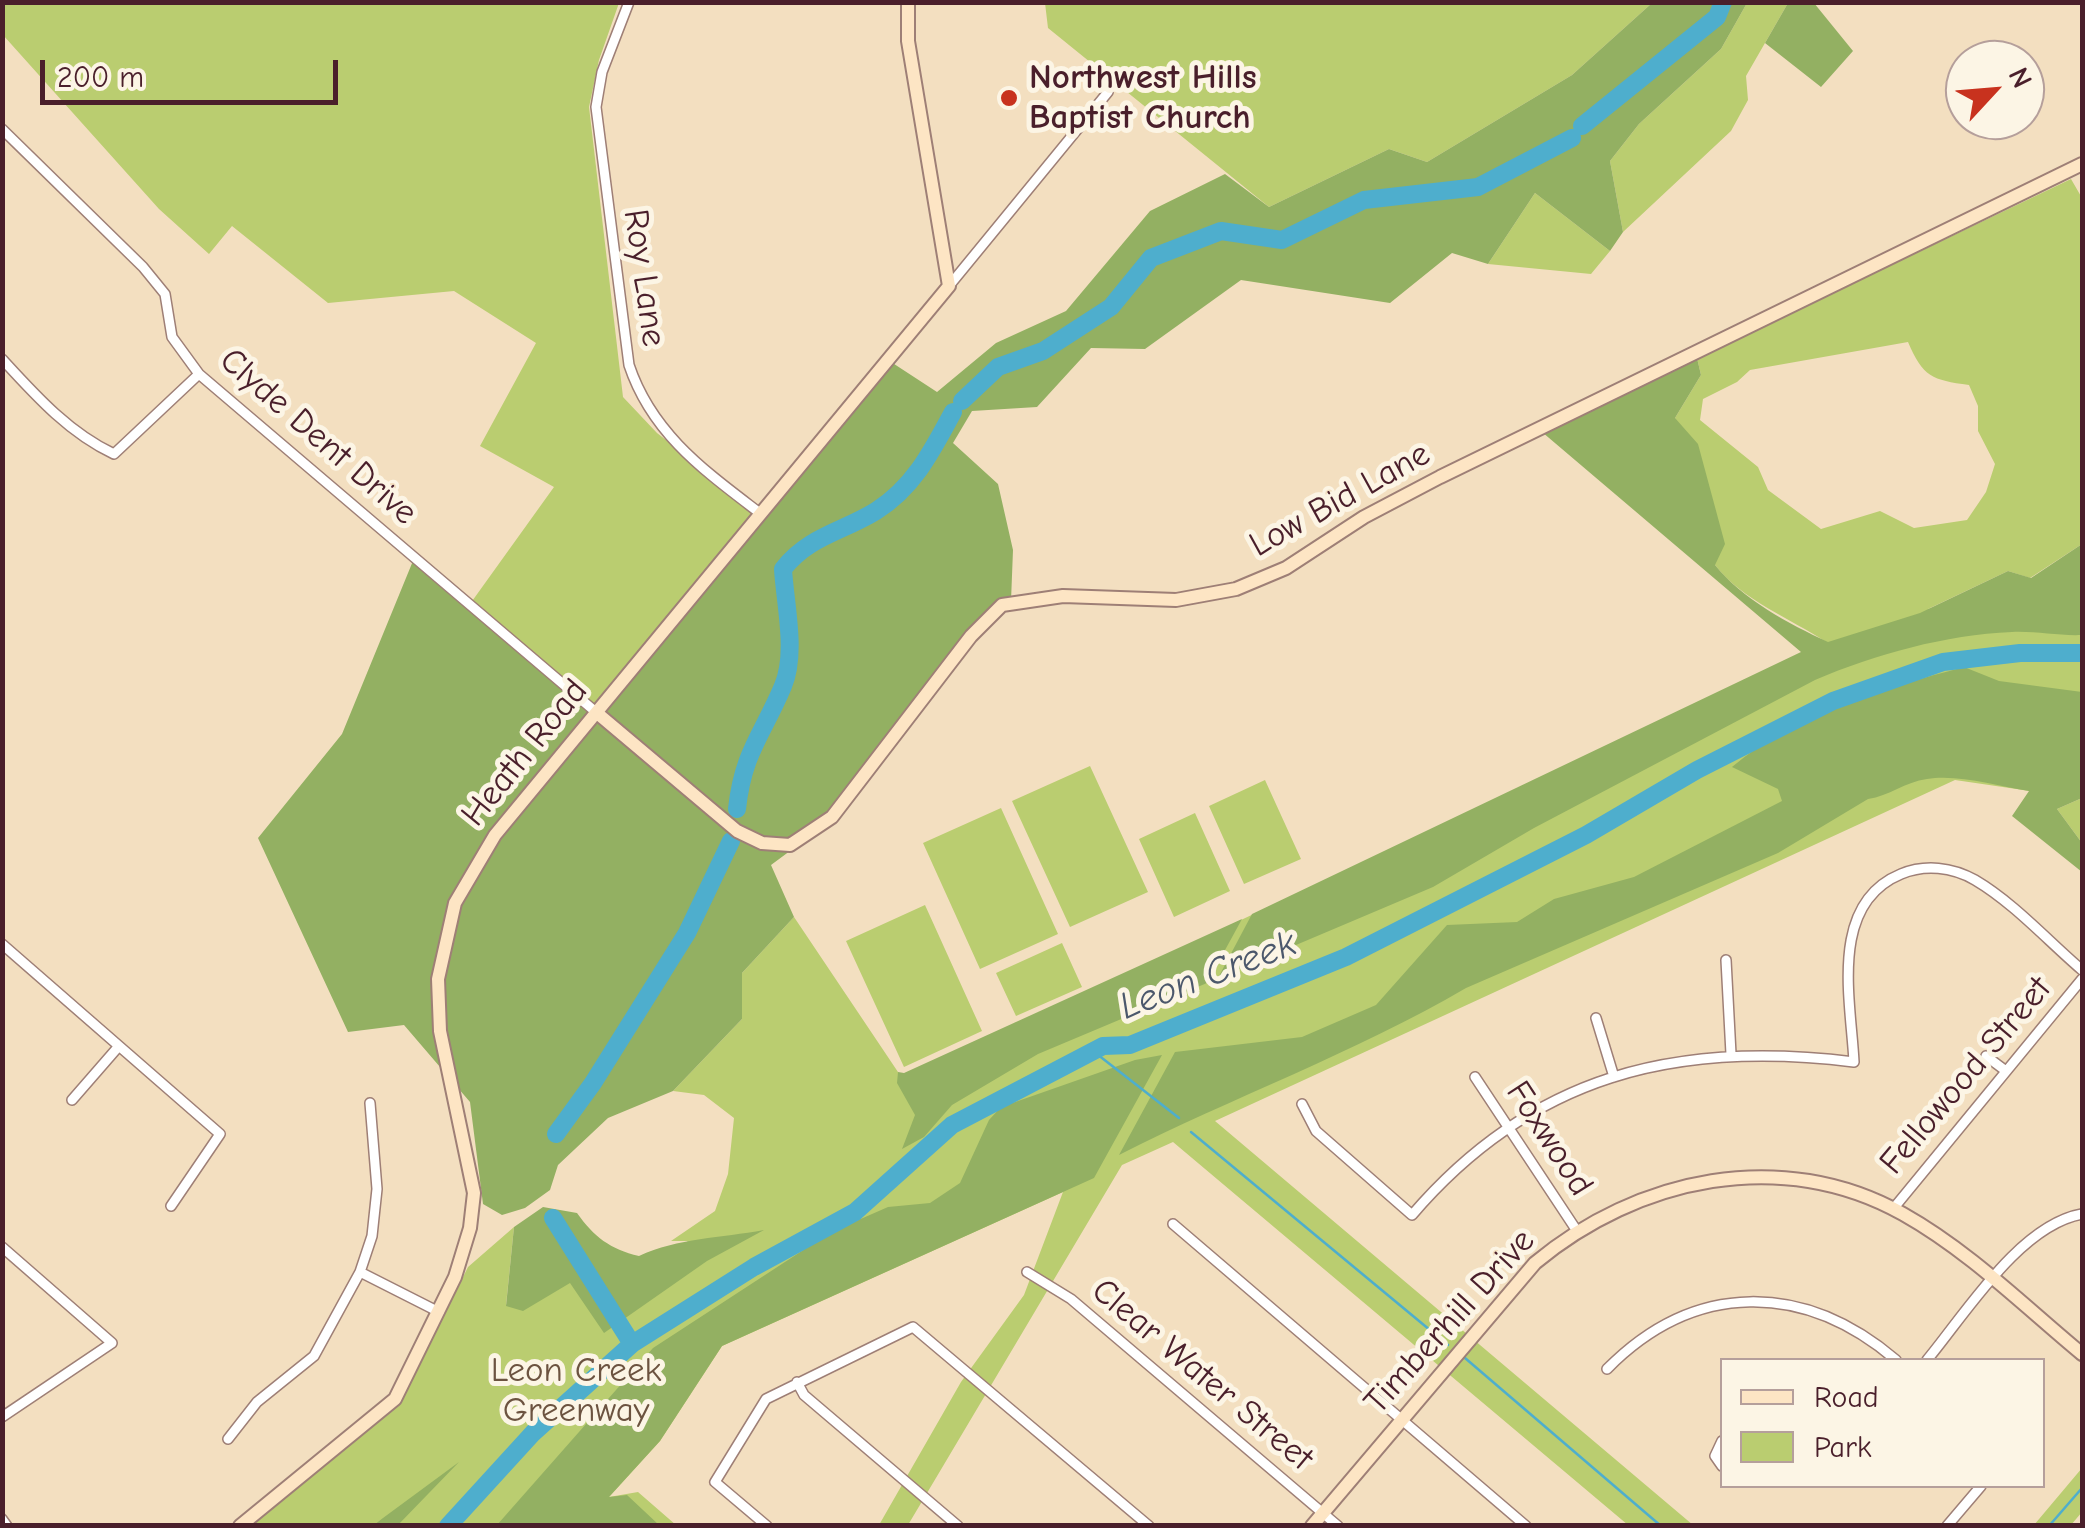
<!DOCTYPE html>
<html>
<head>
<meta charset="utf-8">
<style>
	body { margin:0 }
	#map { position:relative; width:2085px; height:1528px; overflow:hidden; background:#f3dfc0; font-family:"Comic Neue",sans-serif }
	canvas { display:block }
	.frame { position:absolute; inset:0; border:5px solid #4a1f2b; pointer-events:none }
	.legend { position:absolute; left:1720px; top:1358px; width:325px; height:130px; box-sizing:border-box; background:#fcf5e5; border:2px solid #b59f9b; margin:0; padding:12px 18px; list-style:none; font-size:30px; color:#4a1f2b }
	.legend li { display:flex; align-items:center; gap:20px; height:50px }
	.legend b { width:50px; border:2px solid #b59f9b }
	.north { position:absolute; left:1945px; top:40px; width:100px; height:100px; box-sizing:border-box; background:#fcf5e5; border:2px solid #b59f9b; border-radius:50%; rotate:64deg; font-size:28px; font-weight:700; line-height:40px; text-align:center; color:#4a1f2b }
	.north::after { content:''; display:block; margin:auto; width:35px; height:45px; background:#c8321e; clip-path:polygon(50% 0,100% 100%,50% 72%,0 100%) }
	.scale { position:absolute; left:40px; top:60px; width:298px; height:45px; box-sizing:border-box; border:5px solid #4a1f2b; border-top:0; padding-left:12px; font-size:30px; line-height:35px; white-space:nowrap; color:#4a1f2b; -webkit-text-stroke:8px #fcf5e5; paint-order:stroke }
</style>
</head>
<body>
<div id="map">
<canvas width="2085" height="1528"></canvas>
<div class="frame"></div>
<ul class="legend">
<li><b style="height:12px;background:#fde5c4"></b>Road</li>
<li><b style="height:28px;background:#bacd70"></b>Park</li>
</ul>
<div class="north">N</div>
<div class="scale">200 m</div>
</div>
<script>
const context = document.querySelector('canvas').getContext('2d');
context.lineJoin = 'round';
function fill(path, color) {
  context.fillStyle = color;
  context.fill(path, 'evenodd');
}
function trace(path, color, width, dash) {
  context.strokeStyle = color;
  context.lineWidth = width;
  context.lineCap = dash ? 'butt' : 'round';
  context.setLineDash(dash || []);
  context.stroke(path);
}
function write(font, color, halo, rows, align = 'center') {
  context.font = font + ' "Comic Neue",sans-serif';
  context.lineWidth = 10;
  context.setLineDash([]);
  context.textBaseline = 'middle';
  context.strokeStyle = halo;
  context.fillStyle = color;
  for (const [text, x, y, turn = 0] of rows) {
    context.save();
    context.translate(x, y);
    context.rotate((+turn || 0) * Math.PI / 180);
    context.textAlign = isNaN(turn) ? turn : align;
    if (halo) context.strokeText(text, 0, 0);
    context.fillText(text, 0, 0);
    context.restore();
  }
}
fill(new Path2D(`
	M2,3h617l-20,57 -10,47 34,290 34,36 104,81 -164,199 -127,-109 84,-117 -74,-41 56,-103 -82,-52 -126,12 -96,-77 -23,28 -50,-45 -156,-174z
	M1045,3h607l-80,72 -145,87 -38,-13 -120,58 -221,-179z
	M1747,3h41l-42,73 2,24 -17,31 -108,101 -13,-71 29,-37 82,-75z
	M2071,179l11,19v346l-52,34 -22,-7 -80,38 154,-33v216l-52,-1 -75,-11 -740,341 478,404h-65l-455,-383 -51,23 -214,360h-29l82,-143 63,-87 39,-103 -341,154 -62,95 -51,56 29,-5 38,33 -426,1 150,-123 68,-136 46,-40 -8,78 53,-44 100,4 29,-24h-17l44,-30 13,-37 6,-56 -30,-23 -31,-4 69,-72v-46l52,-56 104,155v11l928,-441c-36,-24 -83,-41 -111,-77l-40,-147 26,-43 -4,-17zM1908,342c15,35 24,38 61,43l9,21v25l17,33 -9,28 -19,28 -53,8 -34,-17 -59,18 -53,-39 -10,-23 -58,-47 3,-21 34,-17 13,-12z
	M1535,193l75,58 -19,23 -103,-10z
	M1090,766l58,126 -78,35 -58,-126z
	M1265,780l36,79 -57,25 -35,-78z
	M2082,798v45l-25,-34z
	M1001,808l57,126 -78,35 -57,-126z
	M1195,813l35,78 -56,26 -35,-78z
	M925,905l57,126 -78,36 -58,-126z
	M1062,943l20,44 -66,29 -20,-43z
	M2082,1468v44l-11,13h-37z`), '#bacd70');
fill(new Path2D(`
	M1652,3h95l-26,46 -82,75 -29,37 13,71 -13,19 -75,-58 -47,71 -36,-11 -62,50 -149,-23 -96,69 -54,-1 -54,59 -65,4 -19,32 45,41 15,66 -2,51 -9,4 -181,223 -50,37 23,52 -52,56v46l-69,72 -65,27 -50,47 -8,25 -25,18 -23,7 -19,-11 -13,-102 -66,-77 -56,7 -90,-194 84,-104 73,-178 182,157 291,-353 49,32 59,-49 70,-32 84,-100 75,-37 44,33 120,-58 38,13 145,-87z
	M1788,3h26l39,48 -32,36 -56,-44z
	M1697,358l4,17 -26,43 23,26 27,100 -10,21c27,34 74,59 113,77l92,-29 88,-42 23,7 51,-34v91c-23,1 -46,-4 -70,-3 -67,3 -136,22 -197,48l-281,148 -101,59 -215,91 34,-64 549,-262 -259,-220z
	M1964,667l35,14 83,11v106l-25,11 25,34v29l-70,-56 17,-25c-32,-5 -71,-17 -102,-12 -22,3 -38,17 -59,20l-90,54 -312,135c-111,65 -233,109 -347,167l56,-103 127,-15 74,-32 71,-80 70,-3 37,-23 80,-22 148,-76 -4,-12 -46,-22c66,-55 150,-78 232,-100z
	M1242,919l-35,64 -169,71 -86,51 -28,32 -22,12 13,-34 -18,-32 1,-11 6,1z
	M1162,1055l-68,123 -372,168 -62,95 -51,56 18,-2 32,30h-162l156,-177 178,-116 57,-25 42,-4 30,-20 29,-63 12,-13 134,-47z
	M543,1207l34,6c17,24 33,36 62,43 39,-18 82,-18 125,-26l-57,31 -103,72 -34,-50 -47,28 -17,-5 8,-79z
	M459,1462l-61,63h-24l9,-7z`), '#93b062');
trace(new Path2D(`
	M1093,1051l86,67
	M1191,1132l257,213
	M1465,1358l196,168
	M2049,1526l33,-38`), '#4eaecd', 2.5);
trace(new Path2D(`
	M1582,126l135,-109 6,-15
	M962,401l36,-34 45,-16 68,-44 40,-49 70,-27 61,9 82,-40 114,-13 94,-49
	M737,809c6,-57 26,-75 46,-123 14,-33 2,-82 0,-117 26,-33 59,-37 93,-58 38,-24 56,-60 77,-99
	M556,1134l37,-51 94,-150 44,-92
	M553,1218l79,126
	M448,1526l85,-93 99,-89 122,-77 101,-55 97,-87 151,-79 27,-1 216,-88 240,-122 111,-65 136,-69 110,-39 77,-9h62`), '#4eaecd', 18);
const street = new Path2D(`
	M629,2l-27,70 -6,35 33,258c23,69 76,106 132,149
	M2,129l141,138 22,27 7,43 27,37 398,339
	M949,286l159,-194
	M2,359c33,36 67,74 112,95l85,-80
	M2,944l218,190 -49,72
	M1726,960l5,94
	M1596,1018l18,59
	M1986,1056l20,15
	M1475,1077l102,154
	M72,1100l47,-54
	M1302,1104l14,27 96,84c120,-140 264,-175 442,-153 -3,-61 -26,-158 47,-188 24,-10 51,-7 74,6 39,23 73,61 107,90
	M1893,1209l189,-230
	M1173,1224l353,302
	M2,1247l110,96 -110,74
	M360,1272l79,40
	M1027,1272l44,27 267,227
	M1927,1360c39,-47 93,-135 155,-146
	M1607,1369c88,-89 197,-87 289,-9
	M797,1382l7,13 154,131
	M228,1439l29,-37 57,-46 46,-84 12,-36 5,-47 -7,-86
	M1722,1441l-7,15 7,10
	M2,1519l5,7
	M767,1526l-52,-44 51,-83 147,-72 236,199
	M1947,1526l34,-40`);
const secondary = new Path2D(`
	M597,713l140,118 25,12 28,2 42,-28 139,-181 31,-31 61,-9 113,4 60,-11 50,-21 78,-51 76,-40 642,-313
	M240,1526l155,-127 60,-122 15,-49 4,-35 -34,-162 -2,-52 17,-76 40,-68 454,-549 -41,-245v-39
	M1312,1526l223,-263c102,-85 247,-117 368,-49 66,37 121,92 179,140`);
trace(street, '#9e7f76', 12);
trace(secondary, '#9e7f76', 16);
trace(street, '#fff', 9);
trace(secondary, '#fde5c4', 12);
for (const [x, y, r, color] of [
	[1009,98,10,"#c8321e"]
]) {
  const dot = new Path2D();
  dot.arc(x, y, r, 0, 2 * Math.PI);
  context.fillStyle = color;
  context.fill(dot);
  trace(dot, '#fcf5e5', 4);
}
write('bold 35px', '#4a1f2b', '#fcf5e5', [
	["Northwest Hills",1029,78],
	["Baptist Church",1029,118]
], 'left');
write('35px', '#4a1f2b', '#fcf5e5', [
	["Roy Lane",644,278,82],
	["Clyde Dent Drive",318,437,41],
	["Low Bid Lane",1340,500,-29],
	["Heath Road",525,753,-51],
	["Fellowood Street",1966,1076,-50],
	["Foxwood",1549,1139,57],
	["Timberhill Drive",1450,1322,-48],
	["Clear Water Street",1202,1375,40]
]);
write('35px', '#6c5340', '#fcf5e5', [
	["Leon Creek",576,1371],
	["Greenway",576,1411]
]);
write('italic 38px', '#4c586c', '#fcf5e5', [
	["Leon Creek",1208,976,-21]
]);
</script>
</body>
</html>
